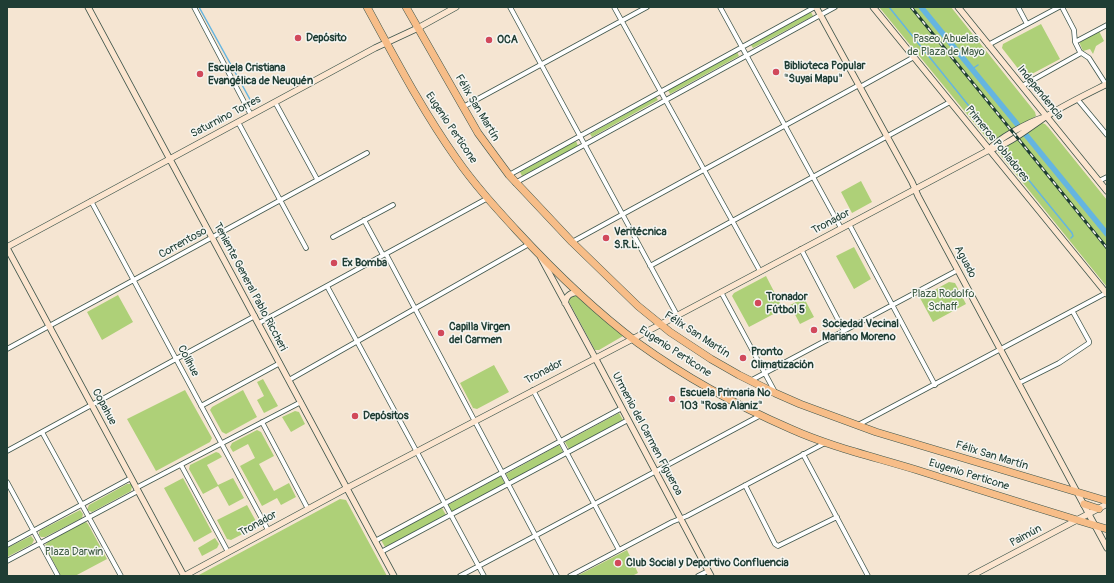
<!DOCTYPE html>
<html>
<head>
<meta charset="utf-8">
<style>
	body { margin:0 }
	#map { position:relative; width:1114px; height:583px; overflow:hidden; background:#f5e5d2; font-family:Pangolin,sans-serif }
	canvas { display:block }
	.frame { position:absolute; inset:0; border:8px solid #1f3d34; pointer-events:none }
</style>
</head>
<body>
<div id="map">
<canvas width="1114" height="583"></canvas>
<div class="frame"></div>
</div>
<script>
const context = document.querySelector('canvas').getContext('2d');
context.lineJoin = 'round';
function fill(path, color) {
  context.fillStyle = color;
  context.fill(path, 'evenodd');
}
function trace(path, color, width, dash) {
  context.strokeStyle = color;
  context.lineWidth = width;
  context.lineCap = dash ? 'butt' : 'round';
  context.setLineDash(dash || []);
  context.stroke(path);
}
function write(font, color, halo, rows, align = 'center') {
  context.font = font + ' Pangolin,sans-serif';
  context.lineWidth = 3;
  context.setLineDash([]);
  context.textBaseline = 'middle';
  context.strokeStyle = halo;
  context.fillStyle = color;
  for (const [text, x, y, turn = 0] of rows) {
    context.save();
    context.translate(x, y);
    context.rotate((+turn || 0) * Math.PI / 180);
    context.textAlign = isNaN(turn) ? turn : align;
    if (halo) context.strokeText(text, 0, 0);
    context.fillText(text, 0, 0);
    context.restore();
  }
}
fill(new Path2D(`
	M879,7h72l84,105 1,4 -41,25h-6z
	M811,12l2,4 -60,32 -2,-3z
	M1041,24l19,35 -32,17 -5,-1 -21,-27 1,-4z
	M1099,31l5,10 -8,5 -3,8 -3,-5 -7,2 -3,-7v-2z
	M737,52l2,4 -69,38 -2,-4z
	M656,97l2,3 -66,37 -2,-3z
	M1042,123l3,1 3,3 59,73v87l-109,-135v-3z
	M576,141l2,5 -56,30 -2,-4z
	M861,181l11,21 -20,11 -11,-21z
	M854,247l17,32 -17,10 -18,-33z
	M766,276l17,33 -34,18 -17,-31 2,-3z
	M949,282l6,1 11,21 -33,18 -13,-24z
	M118,295l15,27 -31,18 -15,-28z
	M577,295l46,40v1l-24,14h-4l-26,-48v-3l2,-3z
	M804,298l10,19 -14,7 -10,-19z
	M494,365l15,27 -32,17 -4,-1 -13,-25z
	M263,379l15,27 -14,7 -7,-13 7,-4 -7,-14z
	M185,390l27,48 -2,4 -54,29 -29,-52z
	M243,390l14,27 -31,17 -4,-2 -12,-22 2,-3z
	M295,411l4,1 6,12 -14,8 -9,-15z
	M619,413l4,7 -54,29 -4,-7z
	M257,430l4,2 13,24 -15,8 15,27 15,-8 7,14 -15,8 -4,-7 -15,8 -22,-40 15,-8 -7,-14 -15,8 -3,-5 2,-4z
	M559,445l4,7 -53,29 -4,-7z
	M216,452l3,1 3,4 -15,8 11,20 15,-7 11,20 -15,8 -11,-20 -15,8 -14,-25 1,-4z
	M501,476l4,8 -53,28 -4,-7z
	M183,478l29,54 -18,10 -30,-54z
	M127,484h4l1,2 -1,5 -39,21 -5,-2 2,-5z
	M340,499l6,1 41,76h-190z
	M247,505l10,18 -1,4 -25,13 -4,-1 -10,-19z
	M442,508l4,7 -61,32 -4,-7z
	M80,510l3,4 -1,4 -37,19h-4l-2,-2v-3l2,-2z
	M86,522l2,2 19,35 -32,17h-14l-15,-28 -1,-3 3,-3 35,-19z
	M31,536l3,4 -2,4 -25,13v-9z
	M215,538l4,6 -2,4 -15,8 -4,-8z
	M627,550l11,23 -6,3h-55z`), '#aed078');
trace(new Path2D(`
	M199,7l53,96
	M889,7l105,130
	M972,69l6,-4
	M1005,151l67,82 1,3 -2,2`), '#65b5e0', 1.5);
trace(new Path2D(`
	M921,7l96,117
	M1026,135l81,99`), '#65b5e0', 5.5);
const street = new Path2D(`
	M194,7l57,108
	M510,7l167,308
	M614,7l146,264
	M720,7l121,221
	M1018,7l9,17
	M1062,7l12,23 1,12 5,10 9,6 18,28
	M1075,42l32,-17
	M988,45l71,-38
	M1022,86l59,-33
	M860,87l54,-30
	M1078,100l29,35
	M275,102l42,77
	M463,107l184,-100
	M238,122l68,126
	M509,175l306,-168
	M1099,181l8,-4
	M515,183l320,-176
	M91,201l177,329
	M364,220l19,35
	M849,224l86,161
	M333,237l60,-32
	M572,242l287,-157
	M801,249l43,82
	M386,254l171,322
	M650,266l300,-164
	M327,286l157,290
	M721,292l54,100
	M259,323l229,-125
	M7,349l360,-196
	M289,380l240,-136
	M750,381l208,-111
	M1019,383l40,-20 30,-20v-2l-16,-29
	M533,390l86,160
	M201,406l79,-43
	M262,422l46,87
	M858,425l248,-132
	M42,432l79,144
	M7,451l248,-135
	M803,454l65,122
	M181,465l47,87
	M7,482l51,94
	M745,485l30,59 3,2 59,-29
	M136,488l165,-86
	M375,541l247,-133
	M7,545l124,-67
	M381,552l247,-132
	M7,561l131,-70
	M460,576l301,-161
	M570,576l102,-54 15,-6 138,-73
	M698,576l10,-5`);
const secondary = new Path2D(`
	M88,7l306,569
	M816,7l96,175 6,14 189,352
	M873,7l234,287
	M958,7l149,184
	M989,150c8,-11 40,-28 53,-32
	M7,247l368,-199 43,-20 38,-21
	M7,248l177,328
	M541,258l58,107 112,211
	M565,303c1,-8 6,-10 13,-11
	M184,576l163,-88 320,-167 322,-171c20,-5 41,-23 58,-34 19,-12 40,-22 60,-32
	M971,576l136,-72`);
const highway = new Path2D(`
	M367,7c28,51 55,103 89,151 18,26 39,49 61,73 37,40 77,79 121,112 47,34 100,63 153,86 40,18 84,28 126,41 63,20 126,40 190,59
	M406,7l72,126 31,42 63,67 66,64 32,26 41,27 28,16 36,18 25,11 76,28 231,69
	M1084,504l15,5`);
trace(street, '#3f564c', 5.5);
trace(secondary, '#3f564c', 7);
trace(highway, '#3f564c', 8);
trace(street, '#fff', 4);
trace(secondary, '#fce5cf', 5.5);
trace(highway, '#f7bd88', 7);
const rail = new Path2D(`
	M911,7l196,241`);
trace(rail, '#1f3d34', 3);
trace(rail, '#f6f6f2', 1.5, [4.5]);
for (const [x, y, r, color] of [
	[298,38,4,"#d1495b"],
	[489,40,4,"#d1495b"],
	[776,72,4,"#d1495b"],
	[200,74,4,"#d1495b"],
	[606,238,4,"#d1495b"],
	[334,263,4,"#d1495b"],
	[758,303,4,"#d1495b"],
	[814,330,4,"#d1495b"],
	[441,333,4,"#d1495b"],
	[743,358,4,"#d1495b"],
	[672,399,4,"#d1495b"],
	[355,416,4,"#d1495b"],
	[618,563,4,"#d1495b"]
]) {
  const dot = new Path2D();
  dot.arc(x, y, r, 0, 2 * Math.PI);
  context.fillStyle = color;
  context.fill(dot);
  trace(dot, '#f6f6f2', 1.5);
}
write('bold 11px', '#1f3d34', '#f6f6f2', [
	["Depósito",306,38],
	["OCA",497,40],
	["Biblioteca Popular",784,66],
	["\"Suyai Mapu\"",784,79],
	["Escuela Cristiana",208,68],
	["Evangélica de Neuquén",208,81],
	["Veritécnica",614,232],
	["S.R.L.",614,245],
	["Ex Bomba",342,263],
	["Tronador",766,297],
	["Fútbol 5",766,310],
	["Sociedad Vecinal",822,324],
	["Mariano Moreno",822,337],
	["Capilla Virgen",449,327],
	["del Carmen",449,340],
	["Pronto",751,352],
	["Climatización",751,365],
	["Escuela Primaria Nº",680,393],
	["103 \"Rosa Alaniz\"",680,406],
	["Depósitos",363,416],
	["Club Social y Deportivo Confluencia",626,563]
], 'left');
write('11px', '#3c5a42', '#f6f6f2', [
	["Paseo Abuelas",946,39],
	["de Plaza de Mayo",946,52],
	["Plaza Rodolfo",943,294],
	["Schaff",943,307],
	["Plaza Darwin",74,552]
]);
write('11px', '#1f3d34', '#f6f6f2', [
	["Independencia",1040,93,51],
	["Félix San Martín",477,108,59],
	["Saturnino Torres",226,117,-28],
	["Eugenio Perticone",451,128,56],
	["Primeros Pobladores",997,144,51],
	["Tronador",831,222,-28],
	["Correntoso",183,243,-29],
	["Aguado",965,262,62],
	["Teniente General Pablo Riccheri",250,287,62],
	["Félix San Martín",697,335,33],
	["Eugenio Perticone",675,352,33],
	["Colihue",188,361,62],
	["Tronador",544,372,-28],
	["Copahue",104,407,62],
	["Urmenio del Carmen Figueroa",647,434,62],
	["Félix San Martín",992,456,17],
	["Eugenio Perticone",969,475,17],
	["Tronador",258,524,-29],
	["Paimún",1026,536,-28]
]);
</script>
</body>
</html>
